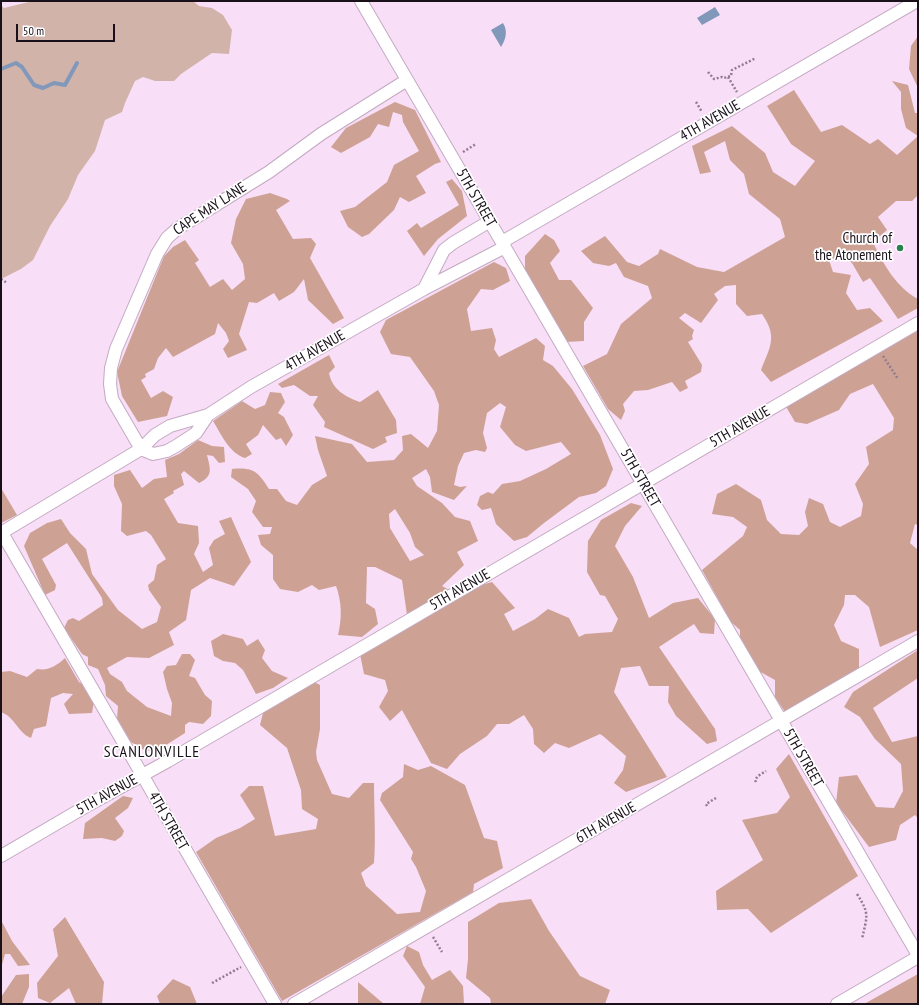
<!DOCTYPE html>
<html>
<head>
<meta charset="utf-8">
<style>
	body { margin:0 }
	#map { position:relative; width:919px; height:1005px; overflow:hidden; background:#f9def7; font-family:"PT Sans Narrow",sans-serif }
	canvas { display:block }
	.frame { position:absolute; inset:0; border:2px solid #191019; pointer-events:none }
	.scale { position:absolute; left:16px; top:24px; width:99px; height:18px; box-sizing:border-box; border:2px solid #191019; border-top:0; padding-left:5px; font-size:12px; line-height:14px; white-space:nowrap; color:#191019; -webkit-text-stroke:3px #fff; paint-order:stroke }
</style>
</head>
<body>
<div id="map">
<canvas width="919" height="1005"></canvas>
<div class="frame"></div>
<div class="scale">50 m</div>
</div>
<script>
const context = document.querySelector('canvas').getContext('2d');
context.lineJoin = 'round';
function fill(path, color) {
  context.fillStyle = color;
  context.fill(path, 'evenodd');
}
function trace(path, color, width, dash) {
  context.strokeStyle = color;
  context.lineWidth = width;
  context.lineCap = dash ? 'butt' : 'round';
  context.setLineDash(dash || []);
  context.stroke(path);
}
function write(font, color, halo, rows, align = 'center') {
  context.font = font + ' "PT Sans Narrow",sans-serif';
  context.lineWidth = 3.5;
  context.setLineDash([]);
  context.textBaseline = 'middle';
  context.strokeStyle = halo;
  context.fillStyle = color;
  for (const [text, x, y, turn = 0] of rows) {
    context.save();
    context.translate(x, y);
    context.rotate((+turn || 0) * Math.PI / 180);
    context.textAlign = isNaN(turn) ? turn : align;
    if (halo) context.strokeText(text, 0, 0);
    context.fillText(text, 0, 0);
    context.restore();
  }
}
fill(new Path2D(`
	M33,1h160l6,5 13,2 11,7 9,15 -3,24 -17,-1 -31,21 -7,7h-19l-12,-4 -8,4 -10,22 -3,9 -17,8 -10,31 -17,24 -10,24 -18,27 -17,34 -12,9 -20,10v-274l3,3z`), '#d1b3aa');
fill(new Path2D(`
	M918,36v52l-9,-19 2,-23z
	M892,81l16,4 7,28h3v82l-6,6h-16l-18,16 9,13 -14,12c10,22 24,46 45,57v9l-20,11 -28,-41 -7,4 -11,-19 -10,-7 -13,4 4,12 18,3 -5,18 11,17 13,-2 13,13 -112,61 -10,-12c9,-23 17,-33 1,-56l-15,2 -11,-12v-19l-11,1 -11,8 4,6 -17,23 -16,-10 -6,5 15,12 -2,6 1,3 -5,3 14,23 -1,7 -16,9 3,7 -8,4 -8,-10 -24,8 -14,1 -11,13 2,7 -4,9 -13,-11 -25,-43 24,-12 14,-30 31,-26 -4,-12 -24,-9 -8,-14 -7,3 -16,-3 -12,-12 24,-15 22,26 12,4 19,-12 2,-5 37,18 27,5 61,-35 -5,-18 -31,-25 -5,-20 -14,-14 -5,-19 -21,11 7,20 -11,2 -8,-28 40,-20 33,27 8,19 22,14 20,-25 -24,-17 -24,-38 27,-16 27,42 21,-7 28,19 8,-5 19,16 21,-19 -12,-8 -5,-19v-17z
	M395,102l20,8 26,52 -6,2 -19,12 10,17 -17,9 -9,-5 -6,13 -25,24 -7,3 -14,-10 -8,-16 15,-4 32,-25 7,-17 25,-14 -16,-29 -1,-7 -9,-3 -4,15 -11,-3 -8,13 -29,16 -10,-6 15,-19z
	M452,179l10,12 5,25 -29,23 -14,17 -17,-25 10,-8 4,5 38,-23 -13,-23z
	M270,193l17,6 3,2 -14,9 17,29 18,-1 5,6 -6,14 34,60 -11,6 -25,-24 -4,-21 -10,13 -15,9 -5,-8 -17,10 -8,-1 -10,32 8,16 -19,8 -5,-9 6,-8 -3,-8 -8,-10 -3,11 -42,23 -7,-9 -8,10 -4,11 -9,5 1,3 -5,3 10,18 12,-7 10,6 -6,19 -29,6 -16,-26 -5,-24 47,-116 9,-9 12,-7 14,20 -4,3 15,24 13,-8 9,11 13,-11 -2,-15 -12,-21 5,-24 10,-20z
	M545,234l9,6 6,11 -10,12 9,17h12l22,28 -9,14v19l-18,1 -41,-69v-17z
	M494,262l12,6 4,13 -17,9 -12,-1 -14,20 4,22 21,-3 4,12 -2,9 5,8 37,-19 9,8 -2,14 10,6 19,23 28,46 13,34 -7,17 -10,7 -17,4 -35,26 -17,14 -13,4 -18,-17 -5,-16 -9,2 -5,-5 3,-9 8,-4 5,2 9,-10 18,-3 26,-12 25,-15 -10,-12 -35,9 -11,-6 -15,-18 6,-20 -6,-4 -13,10 -4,20 4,15 -2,4 -9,-2 -12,3 -6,13 -4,19 6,2 7,-1 -13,14 -22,-8 -2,-15 -4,-8 -14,9 5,8 25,17 13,14 15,4 8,20 -21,11 7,13 -22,21 18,10 14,-9 18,-5 23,26 -11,6 9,17 22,-12 13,-10 21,9 10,19 6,-3 27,-2 6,-13 -13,-23 -5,-1 -13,-23 1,-31 13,-21 30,-17 11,3 -17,20 -10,20 18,31 16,41 24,-15 25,-5 17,21 -1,15 -14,-1 -6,-9 -35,23 56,82 2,12 -10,3 -31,-28 -8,-14 1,-16h-20l-9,-20 -19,2 -7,24 53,85 -41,15 -12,-9 9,-13 3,-14 -23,-20 -3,-2 -31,14 -14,-5 -11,10 -10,-9 -1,-15 -9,-14 -15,9h-12l-10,12 -27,18 -13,15 -16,-6 -29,-53 -12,11 -11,-14 9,-16 -3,-11 -21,-6 -4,-20 51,-30 -4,-9 -5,-35 -27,-13h-8l-1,36 9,6 3,15 -16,13 -24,-2c4,-16 4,-33 -2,-49l-17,4 -7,-5 -14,7 -18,-3 -7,-10v-24l-12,-10 -3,-10 12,-1 2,-7h-9l-11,-15 4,-11 -8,-12 -17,-12 1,-8c22,-2 26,3 37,20h8l9,12 11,4 15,-20 15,-9 -9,-26 -3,-14 37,8 15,18 27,-2 9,-10 -1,-14 9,-2 17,14 9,-17 2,-26 -5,-14 -24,-34 -19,-3 -11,-22 6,-12zM395,509l15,24 5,14 9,8 -14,6 -20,-33 -1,-14z
	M918,329v196l-3,-1 -5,19 8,7v80l-38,17 -11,-40 -14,-12h-10l-1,10 -10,20 7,16 18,8v20l-74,43 -10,-15v-17l-18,-10 -17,-28v-12l-9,-8 -29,-52 41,-34 4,-9 -14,-10 -21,-3 5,-20 19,-10 25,16 6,20 14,14 18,1 9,-9 -3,-14 4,-14 14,6 7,18 10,5 21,-11 2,-12 -8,-20 14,-20 -3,-17 27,-17 1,-12 -21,-34 -23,10 -11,16 -32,14 -12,-2 -10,-17z
	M329,355l6,12 -6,6c3,16 16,24 31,29l18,-12 18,30 1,13 -12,4 2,5 -14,7 -49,-22 1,-5 -12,-17 5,-9h-8l-16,-11 -12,3 -4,-4z
	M270,392l11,1 4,9 -7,11 6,4 9,18 -7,11 -5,-8 -5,2 -13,-15 -5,10 -12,9 6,10 -7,4c-16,-5 -24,-24 -32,-37l29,-20 13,8 10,-4z
	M198,440l14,6 12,1 1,15 -6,1 -6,-7 -6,-1c3,13 7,21 -8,28l-15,-12 -3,3 3,11 -11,6 1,2 -10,6 14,24 20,3 1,17 -5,11 9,18 10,-7 -4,-17 5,-8 11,-6 -6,-13 12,-4 20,45 -17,24 -24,-8 -19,12 -5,30 -17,12 5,13 -25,13 -22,-1 -20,11 3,6 12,8 5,9 20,16 24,9 1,-13 -5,-14 -4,-17 4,-6 9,-1 6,-11h8l5,6 -6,16 6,2 10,17 7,6 -1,15 -8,8 -14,-2 -4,3v8l-30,19 -11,-2 -13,-8 -14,-23 1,-13 -12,-10 -1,-11 -7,-16 -10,-4v-8l-6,-3 -18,-26 4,-8 5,-2 6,3 24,-16 -1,-7 -35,-55 -25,16 14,26 -1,5 -10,5 -21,-49 6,-13 17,-10 14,-4 9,14 16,16 6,25 26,36 24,19 15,-7 4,-15 -12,-17 -1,-5 6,-5 3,-15 9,-6 -15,-24 -5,-4 -19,5 -6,-5 1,-27 -8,-18v-11l16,-5 12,18 12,-9 13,-2 -2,-17 14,-6z
	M1,488l16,27 -16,8z
	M223,634l20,5 4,7 11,-7 7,11 -3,8 10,13 16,7 -15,10 -17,6 -13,-24 -8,-7 -12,-2 -9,-5 -3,-15z
	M918,650v28l-45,30 19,34 26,-6v82l-3,-3 -15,10 -4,15 -27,7 -33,-44 3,-26 18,-2 19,32 18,1 9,-17 -2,-27 -26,-25 -15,-22 -16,-10 9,-15z
	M65,658l14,24 6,4 9,15 -2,12 -23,1 -5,-10 9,-10 -10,-1 -12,5 -5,28 -12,3 -3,9c-14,-6 -15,-20 -30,-26v-40l9,-1 17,6 10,-8c12,2 19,-3 28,-11z
	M314,682l6,3v44l-4,23 1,8 15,34 17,4 14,-15h11c0,27 2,54 0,80l-13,10 5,13 31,28 23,-2 6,-21 -10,-24 -5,-8 2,-7 -33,-52 2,-7 21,-16 1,-13 14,6 13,-4 34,19 19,53 13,3 6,27 -29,16 -1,8 -191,109 -86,-149 20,-14 24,-10 15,-9 -15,-24 9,-9h14l12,50 41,-7 2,-10 -16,-10 -1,-19 -14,-42 -27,-23 4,-16z
	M789,754l69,122 -87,57 -23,-24 -31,1 -1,-19 47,-31 -21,-40 35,-7 13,-16 -14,-28z
	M123,796l10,2 -5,10 -13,10 9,13 -2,5 -7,5 -13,-3 -19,1 2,-16z
	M531,899l18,32 31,45 30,14 -5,14h-114l-1,-6 -24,-20 2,-19v-37l31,-19z
	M65,917l39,65 -2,22h-26l-7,-16 -19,15 -12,-5 -1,-15 21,-27 -5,-27z
	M1,920l11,21 18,24 -12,1 -8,-12h-5l-4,14v-15l1,-2 -1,-5z
	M407,946l12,6 4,13 9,15 18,-10 13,16 1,18h-44l5,-17 -22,-31z
	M29,974v13l-7,17h-21v-7l15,-22z
	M918,974v30h-54z
	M173,979l17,8 7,17h-37l-3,-8z
	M358,982l26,22h-26z`), '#cea195');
fill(new Path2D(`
	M715,7l5,8 -18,10 -5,-7z
	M503,23c5,8 3,16 -2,24l-10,-17z`), '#8298ba');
trace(new Path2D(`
	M1,69l15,-6 6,4 12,18 9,3 11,-5 11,2 12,-22`), '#8298ba', 4);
const minor = new Path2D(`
	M361,1l557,954
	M502,242l415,-241
	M424,289l20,-39 9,-7 37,-22
	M141,449l-29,-50 -2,-15 1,-16 5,-19 41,-95 10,-16 10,-9 92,-57 52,-38 86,-54
	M141,449l12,5 14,-3 9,-5 20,-13 12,-18
	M1,533l140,-84 14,-14 15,-9 38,-11 43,-28 173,-98 81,-42
	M2,533l273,471
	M1,856l89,-52 78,-43 750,-438
	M294,1004l624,-363
	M837,1004l81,-47`);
trace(minor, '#c3aac2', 14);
trace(new Path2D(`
	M708,72l6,7 8,-2 2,1 7,-2 1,-6 24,-12
	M728,77l9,15
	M696,102l6,10
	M463,152l13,-8
	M1,279l6,4
	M883,356l15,23
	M756,782l-1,-2 3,-4 8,-5
	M707,806l-1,-2 10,-6
	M857,894c13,20 10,22 5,45
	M433,937l9,15
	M212,983l29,-16`), '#8f7d8e', 2.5, [2, 2]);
trace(minor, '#fff', 12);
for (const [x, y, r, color] of [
	[900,248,4,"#2c7f50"]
]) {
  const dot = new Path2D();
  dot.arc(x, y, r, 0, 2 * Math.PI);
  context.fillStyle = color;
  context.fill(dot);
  trace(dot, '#fff', 1.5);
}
write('15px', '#191019', '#fff', [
	["4TH AVENUE",710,121,-30],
	["5TH STREET",476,198,60],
	["CAPE MAY LANE",210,209,-33],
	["4TH AVENUE",315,351,-30],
	["5TH AVENUE",740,427,-30],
	["5TH STREET",640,478,60],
	["5TH AVENUE",460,590,-30],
	["5TH STREET",803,758,60],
	["5TH AVENUE",107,795,-29],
	["4TH STREET",168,821,60],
	["6TH AVENUE",606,823,-30]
]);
write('15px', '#191019', '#fff', [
	["Church of",892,239],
	["the Atonement",892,256]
], 'right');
context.letterSpacing = '1px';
write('16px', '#191019', '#fff', [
	["SCANLONVILLE",152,752]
]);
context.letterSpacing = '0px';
</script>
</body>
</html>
